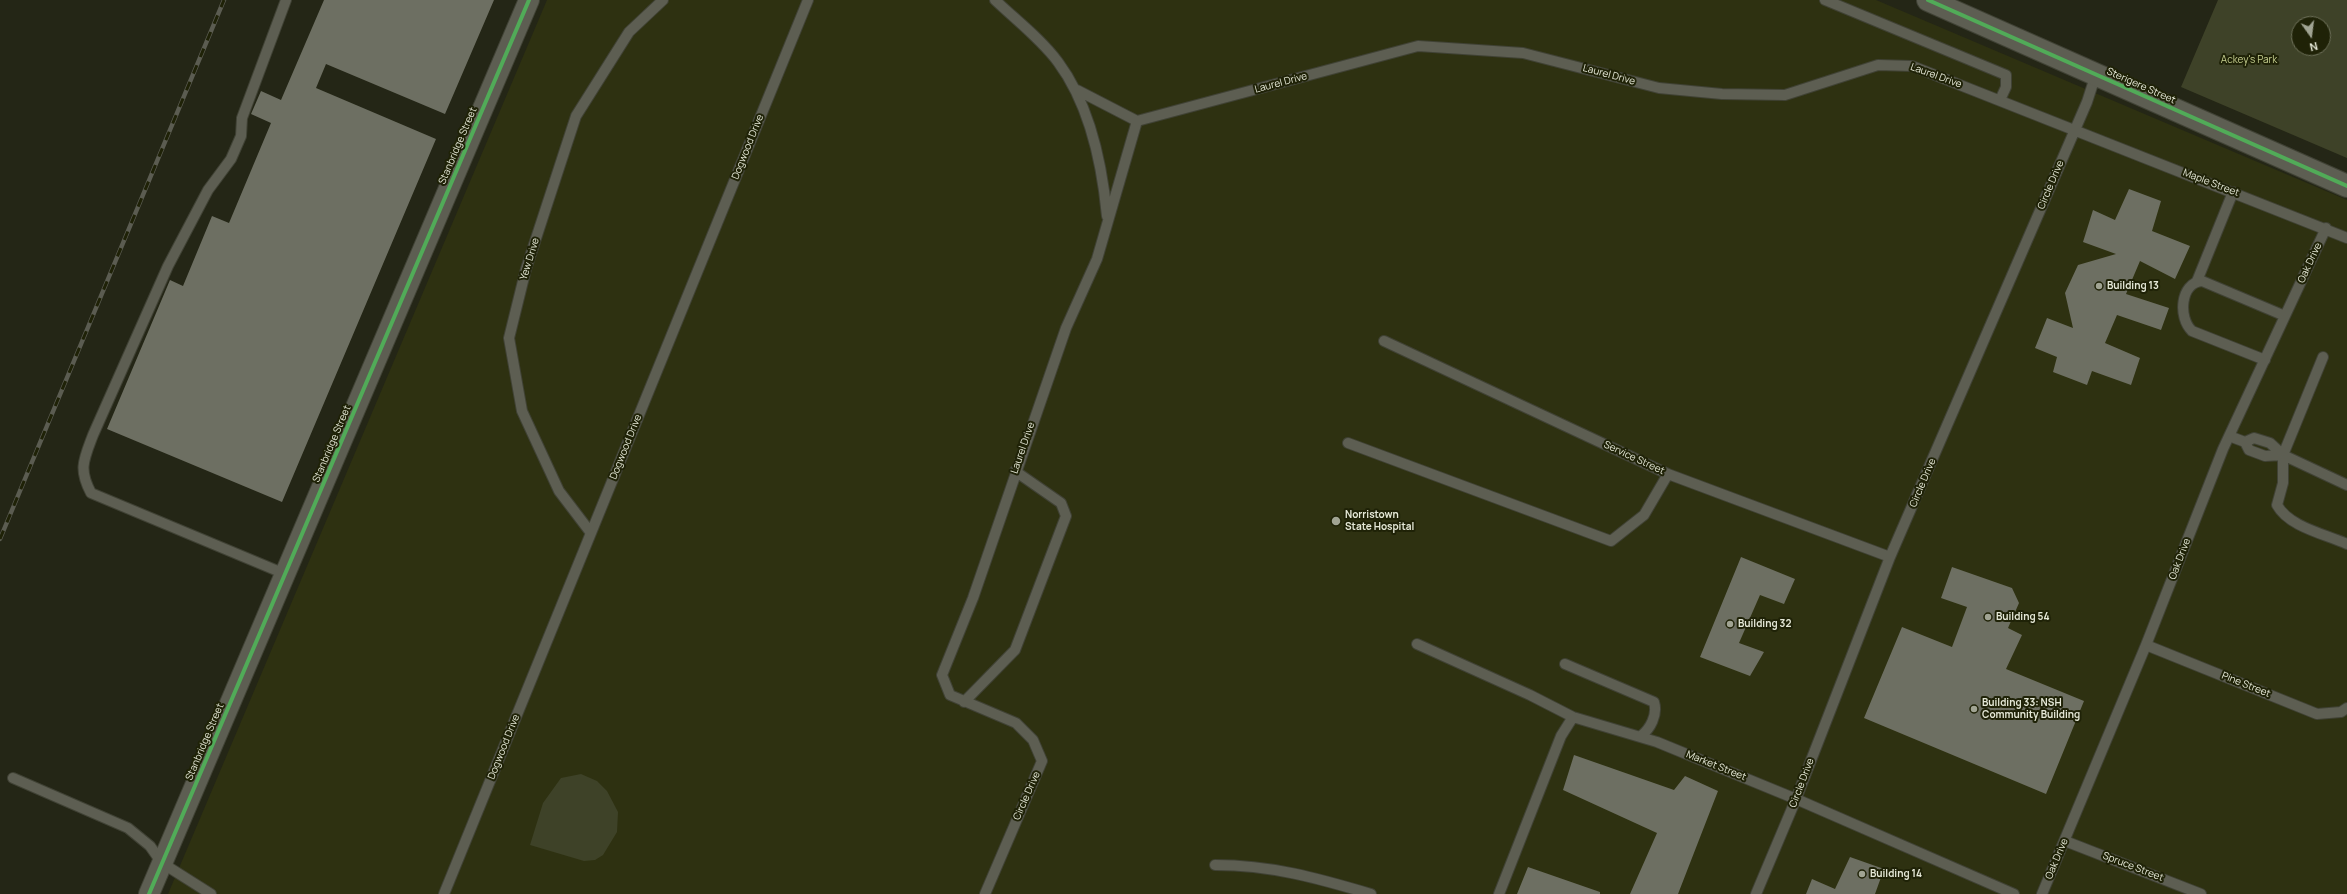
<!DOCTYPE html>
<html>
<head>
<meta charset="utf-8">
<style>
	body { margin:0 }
	#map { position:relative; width:2347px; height:894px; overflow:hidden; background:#242616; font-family:Manrope,sans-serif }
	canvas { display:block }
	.north { position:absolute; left:2291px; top:16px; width:40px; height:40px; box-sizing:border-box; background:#1f2207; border:1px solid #6e715a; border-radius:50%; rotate:166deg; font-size:11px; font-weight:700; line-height:16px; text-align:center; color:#e5e8d7 }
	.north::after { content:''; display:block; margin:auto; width:14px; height:18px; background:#a1a493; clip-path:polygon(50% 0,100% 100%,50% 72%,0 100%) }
</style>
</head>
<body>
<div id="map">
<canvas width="2347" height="894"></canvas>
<div class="north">N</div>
</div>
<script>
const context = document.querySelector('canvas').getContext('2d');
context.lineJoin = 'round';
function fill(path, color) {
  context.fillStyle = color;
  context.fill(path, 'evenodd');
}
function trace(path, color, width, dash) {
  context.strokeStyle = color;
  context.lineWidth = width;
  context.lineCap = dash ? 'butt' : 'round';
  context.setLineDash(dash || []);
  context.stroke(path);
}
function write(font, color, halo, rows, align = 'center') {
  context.font = font + ' Manrope,sans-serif';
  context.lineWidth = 4;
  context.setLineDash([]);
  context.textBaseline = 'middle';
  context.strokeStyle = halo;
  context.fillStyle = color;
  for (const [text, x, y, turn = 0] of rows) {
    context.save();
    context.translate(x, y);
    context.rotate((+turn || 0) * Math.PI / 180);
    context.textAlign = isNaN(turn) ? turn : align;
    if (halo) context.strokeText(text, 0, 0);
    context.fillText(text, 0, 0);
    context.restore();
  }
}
fill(new Path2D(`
	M547,0h1329l471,200v694h-2179z`), '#2e3111');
fill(new Path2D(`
	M2218,0h129v158l-166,-71zM2299,24h24v24h-24z
	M581,774l16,7 10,10 11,21 -1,20 -14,23 -8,5 -11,1 -54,-16 13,-42 18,-25z`), '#3e4228');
fill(new Path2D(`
	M324,0h170l-49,114 -119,-50 -10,24 120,51 -154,363 -175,-73 63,-149 13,6 29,-70 17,7 42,-100 -20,-9 10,-23 20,9z
	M2129,189l32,12 -9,30 38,15 -15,33 -35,-18 -14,33 43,14 -8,22 -44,-15 -12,28 35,15 -9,27 -39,-14 -5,14 -34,-13 4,-15 -22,-9 12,-30 26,10 -8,-35 13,-28 38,-11 -33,-12 10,-32 22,10z
	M1741,557l54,22 -11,25 -24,-9 -21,48 25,9 -14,24 -50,-19z
	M1952,567l60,21 7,15 -11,25 14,7 -16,34 78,32 -38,93 -182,-76 38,-91 50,20 15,-40 -26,-9z
	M1574,755l100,35 11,-14 33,15 -40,103h-48l27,-61 -94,-43z
	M1850,857l34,12 -9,25h-69l6,-15 23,10z
	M1528,867l72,25v2h-83z`), '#6d6f62');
const service = new Path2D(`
	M995,0c21,20 46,39 63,62 32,43 44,101 49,154
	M1825,0l181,75v12l-6,13
	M1077,90l60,31
	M2197,281l36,-89
	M1384,341l284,133 222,83
	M2323,357l-40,98v28l-6,22c12,22 48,29 70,39
	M2265,360l-73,-29c-14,-13 -12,-48 10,-50l83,35
	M2229,436l16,6 9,-4 16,5 13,12 -18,1 -16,-6 -4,-8
	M1348,443l263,98 33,-26 24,-41
	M2283,455l64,30
	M591,533l-32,-42 -37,-80 -13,-73 17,-69 50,-153 53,-84 34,-32
	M285,574l-194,-81c-13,-24 -7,-34 2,-58l75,-169 40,-76 23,-31 10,-23 1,-18 44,-118
	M1417,644l113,51 43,22 84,25 139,57 218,95
	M2146,645l171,69 24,-2 6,-4
	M1565,664l89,38c4,13 -4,27 -13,34
	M964,702l51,-52 51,-134 -5,-13 -46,-32
	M13,778l115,50 22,18 12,17 49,31
	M2065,841l136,53
	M1215,865c56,0 102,13 156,29
	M444,894l364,-894
	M985,894l57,-133 -9,-21 -17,-17 -66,-28 -8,-20 31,-77 93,-270 31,-69 40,-138 281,-75 105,7 136,35 63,6 63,1 93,-30 34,1 435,172
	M1499,894l62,-158 12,-19
	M1756,894l40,-95 94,-242 197,-455 9,-28
	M2042,894l104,-249 77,-196 103,-221`);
const minor = new Path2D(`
	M149,894l380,-894`);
const tertiary = new Path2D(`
	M1928,0l419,186`);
trace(service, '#404235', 12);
trace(minor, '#404235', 22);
trace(tertiary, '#404235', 24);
trace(service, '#5d5e52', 10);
trace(minor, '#5d5e52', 20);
trace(tertiary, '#5d5e52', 22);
const rail = new Path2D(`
	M0,539l224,-539`);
trace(rail, '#5b5c51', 4.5);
trace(rail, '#1f2207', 3, [9]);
trace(new Path2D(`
	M1928,0l419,186
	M149,894l380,-894`), '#51ab58', 4);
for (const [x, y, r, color] of [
	[2099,286,4,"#a1a493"],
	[1336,521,5,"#a1a493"],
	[1988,617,4,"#a1a493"],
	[1730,624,4,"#a1a493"],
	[1974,709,4,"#a1a493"],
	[1862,874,4,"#a1a493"]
]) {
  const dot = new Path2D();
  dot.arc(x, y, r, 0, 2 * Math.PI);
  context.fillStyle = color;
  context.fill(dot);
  trace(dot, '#1f2207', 1.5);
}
write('10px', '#c6cf90', '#1f2207', [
	["Ackey's Park",2249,60]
]);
write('10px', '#e5e8d7', '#1f2207', [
	["Laurel Drive",1609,75,15],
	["Laurel Drive",1936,76,20],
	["Laurel Drive",1281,83,-15],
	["Sterigere Street",2141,86,24],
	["Stanbridge Street",458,146,-67],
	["Dogwood Drive",748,147,-68],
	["Maple Street",2211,183,21],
	["Circle Drive",2051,185,-67],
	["Yew Drive",530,259,-73],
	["Oak Drive",2310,263,-65],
	["Stanbridge Street",332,444,-67],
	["Dogwood Drive",626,447,-68],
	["Laurel Drive",1023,448,-71],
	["Service Street",1634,458,25],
	["Circle Drive",1923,483,-67],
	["Oak Drive",2180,559,-69],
	["Pine Street",2246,685,22],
	["Stanbridge Street",205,742,-67],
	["Dogwood Drive",504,747,-68],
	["Market Street",1716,766,22],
	["Circle Drive",1802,783,-69],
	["Circle Drive",1027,796,-66],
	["Oak Drive",2057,859,-67],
	["Spruce Street",2133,867,21]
]);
write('bold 10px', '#e5e8d7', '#1f2207', [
	["Building 13",2107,286],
	["Norristown",1345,515],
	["State Hospital",1345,527],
	["Building 54",1996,617],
	["Building 32",1738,624],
	["Building 33: NSH",1982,703],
	["Community Building",1982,715],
	["Building 14",1870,874]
], 'left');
</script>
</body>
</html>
